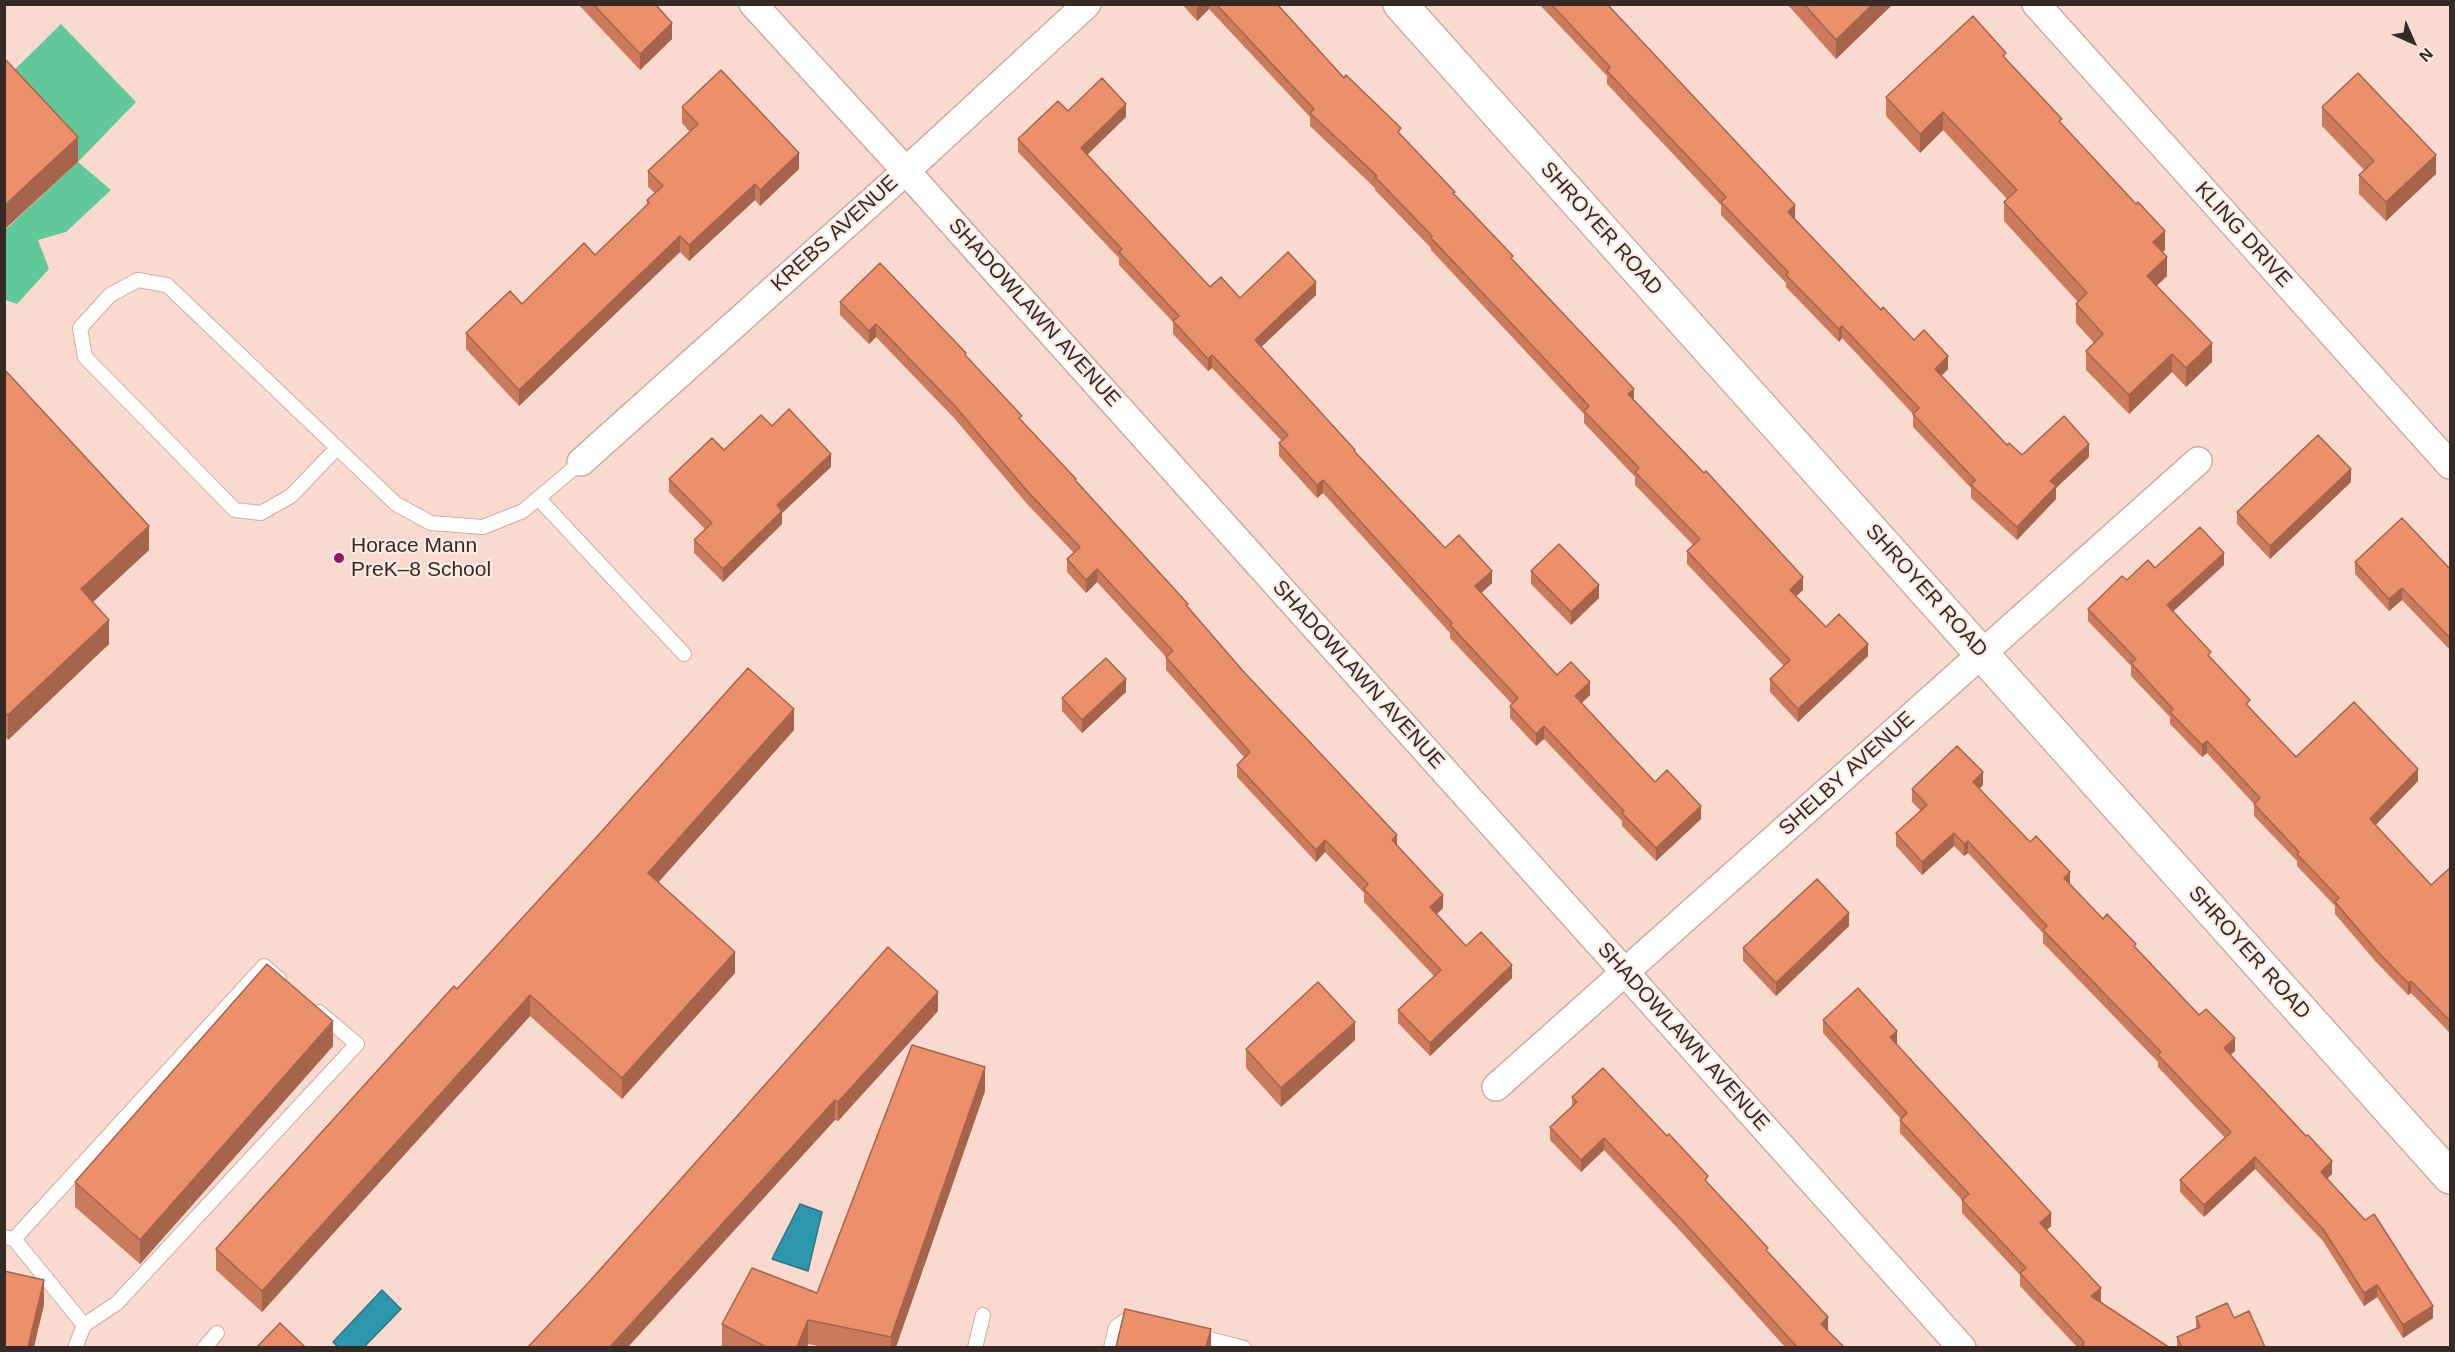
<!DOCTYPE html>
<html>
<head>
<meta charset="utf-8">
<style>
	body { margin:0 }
	#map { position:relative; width:2455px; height:1352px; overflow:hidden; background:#fadacf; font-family:Arial,sans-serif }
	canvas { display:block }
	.frame { position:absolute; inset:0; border:6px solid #352a25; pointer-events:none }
	.north { position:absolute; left:2383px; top:12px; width:60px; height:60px; -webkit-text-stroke:4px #feebe3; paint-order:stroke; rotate:135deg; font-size:16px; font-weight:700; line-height:24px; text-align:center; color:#352a25 }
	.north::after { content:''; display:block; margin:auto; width:21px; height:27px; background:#352a25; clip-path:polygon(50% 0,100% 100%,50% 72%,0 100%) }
</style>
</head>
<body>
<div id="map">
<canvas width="2455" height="1352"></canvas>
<div class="frame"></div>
<div class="north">N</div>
</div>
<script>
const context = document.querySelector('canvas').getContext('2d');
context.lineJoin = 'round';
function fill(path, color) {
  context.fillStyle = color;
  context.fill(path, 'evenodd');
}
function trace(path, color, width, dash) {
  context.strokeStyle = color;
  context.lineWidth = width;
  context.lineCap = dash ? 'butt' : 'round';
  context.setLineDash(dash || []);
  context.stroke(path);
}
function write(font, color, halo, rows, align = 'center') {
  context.font = font + ' Arial,sans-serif';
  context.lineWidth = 4.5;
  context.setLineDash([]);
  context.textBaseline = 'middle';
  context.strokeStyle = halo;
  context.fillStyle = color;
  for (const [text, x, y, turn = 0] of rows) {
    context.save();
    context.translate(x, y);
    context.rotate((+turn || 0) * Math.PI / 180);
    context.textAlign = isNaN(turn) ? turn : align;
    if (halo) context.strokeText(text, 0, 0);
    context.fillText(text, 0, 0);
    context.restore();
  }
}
fill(new Path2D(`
	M61,24l75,78 -58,60 33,28 -45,42 -28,8 11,29 -32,35 -12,-4v-70l73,-68 -73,-83z`), '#61c999');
const water = new Path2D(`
	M800,1204l22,8 -14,59 -36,-12z
	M382,1290l19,19 -37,38h-26l-5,-5z`);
fill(water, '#2c97ad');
trace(water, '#2f7684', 1.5);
const service = new Path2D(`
	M337,448l-46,48 -30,17 -26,-3 -150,-153 -5,-29 30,-33 28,-15 29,5 229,219 35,19 52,4 40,-16 58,-49
	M538,498l146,156
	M4,1237l10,2 70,86 -9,23
	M14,1239l250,-273 15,13
	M84,1325l33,-22 240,-259 -38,-32
	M1194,1335l50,13
	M204,1348l13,-15
	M975,1348l8,-33
	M1111,1348l5,-21 13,-9 9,2`);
const minor = new Path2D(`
	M753,4l153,167 1056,1177
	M2036,4l414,461
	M581,462l325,-291 181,-167
	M1496,1087l702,-626`);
const secondary = new Path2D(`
	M1400,4l1050,1173`);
trace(service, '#ccaea3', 16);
trace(minor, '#ccaea3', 30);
trace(secondary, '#ccaea3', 36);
trace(service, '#fff', 14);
trace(minor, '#fff', 27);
trace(secondary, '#fff', 33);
fill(new Path2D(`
	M578,4h77l17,35 -32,31z
	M1182,4h95l67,74 57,58 54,59 58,65 121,140 169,190 -7,6 30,31 42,29 -70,66 -28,-30v-13l14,-13 -97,-102v-13l6,-6 -58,-60v-8l-51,-54v-9l-153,-164v-2l-56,-58v-2l-65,-62v-9l-101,-108 -12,12z
	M1539,4h68l188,214 -1,1 87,91 33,30 34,29 -7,7 66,69 15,10 67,2 -33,31v11l-39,41 -46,-42v-10l-58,-61v-13l-71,-76 -3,4 -53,-55v-4l-65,-68v-10l-114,-121v-8z
	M1787,4h106l-57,55z
	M2006,60l56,64 103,126 -3,2 5,24 -11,10 56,76 -26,25 -14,-15 -43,42 -43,-44v-19l8,-8 -18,-20v-19l2,-2 -74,-81v-19l3,-3 -64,-69 -23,23 -34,-37v-19z
	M682,107l117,62 -39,37 -5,-6 -66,61 -9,-9 -161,154 -53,-57v-16l56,-29 73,-49 52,-50v-5l8,-7 -7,-6v-16l42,-39 -8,-9z
	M2322,107l114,67 -50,47 -27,-27v-19l5,-5 -42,-44z
	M1068,111l58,6 -39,37 123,133 30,11 76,-3 -55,52 94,105 90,96 47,35 -11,10 76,82 33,20 -8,8 73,79 46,37 -45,42 -34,-35v-5l-78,-82 -8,7 -26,-28v-12l2,-2 -62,-66v-5l-127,-140 -6,5 -38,-42v-13l3,-2 -70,-73 -4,3 -35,-37v-12l-54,-57v-7l-101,-106v-13z
	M840,302l126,55 56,64 166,187 209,239 46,61 -6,6 29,32 46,32 -82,78 -32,-33v-13l36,-34 -70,-74v-9l-39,-41 -9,10 -79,-85v-12l7,-8 -78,-87v-13l-69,-75 -11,11 -19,-21v-13l7,-6 -46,-48 -74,-87 -78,-81 -7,7 -29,-29z
	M4,369l145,181 -56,52 16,42 -101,96 -4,-4z
	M772,426l59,41 -49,46v11l-59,58 -29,-29v-13l11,-11 -36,-37v-13z
	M2351,482l-81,77 -33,-35v-12z
	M2355,562l96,8v81l-49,-51 -13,11 -34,-37z
	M2224,565l-51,46 77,97 46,49 122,24 -43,44 56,60 20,-18v167l-40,-41 -3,2 -32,-33 -41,-48v-8l-38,-40v-5l-43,-45v-12l-47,-51 -5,4 -32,-33v-7l-39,-41v-10l-43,-45v-12l39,-29 28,-12z
	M1531,571l68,27 -28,27 -40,-41z
	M1126,692l-44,41 -20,-22v-13z
	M794,730l-136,152 77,91 -113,126 -92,-83 -268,296 -46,-42v-21l241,-260z
	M1983,785l-4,4 124,130 33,30 99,102 -5,4 102,119 -5,5 106,139 -30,20 -26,-41 -13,9 -41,-65 -68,-72 -51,48 -24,-25v-12l45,-42 -67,-71v-5l-115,-119v-10l-75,-80 -4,3 -10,-10 -32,29 -26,-29v-13l25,-22 -9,-9v-13z
	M1849,926l-73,70 -33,-35v-13z
	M938,1011l-100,110 -3,-1 -307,227z
	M1823,1020l74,24h-1l155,182 -4,4 54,71 -1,1 67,45h-90l-57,-61v-11l-58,-62v-13l-62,-67v-13l1,-1 -78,-86z
	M1355,1040l-74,67 -35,-39v-19z
	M333,1046l-193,218 -65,-57v-25z
	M985,1091l-89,256h-73l-15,-3 -1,3h-85v-23l95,-31z
	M1572,1097l136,86 60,69 60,78v1l16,16h-59l-102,-113 -79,-84 -23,22 -31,-32v-13l22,-21z
	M2196,1317l38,1 31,29h-88v-10l19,-8z`), '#cb7b5c');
fill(new Path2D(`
	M1200,4h9v5l-12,12v-13z
	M1873,4h20l-57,55v-19z
	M672,23v16l-32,31v-16z
	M1126,104v13l-45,44v-13z
	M1943,112v18l-23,23v-19z
	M78,137v25l-74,68v-24z
	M799,153v16l-39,37v-16z
	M2436,155v19l-50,47v-19z
	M755,184v16l-66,61v-16z
	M1795,205v13l-7,7v-13z
	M2165,231v19l-12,11v-19z
	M680,236v16l-161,154v-16z
	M2167,257v19l-20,19v-19z
	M1316,282v13l-61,58v-13z
	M876,324v13l-7,7v-13z
	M1842,326v12l-3,4v-13z
	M2212,343v19l-26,25v-19z
	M2172,354v18l-43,42v-19z
	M1212,355v13l-4,3v-12z
	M1948,356v13l-13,13v-13z
	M1634,389v13l-6,-8z
	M2089,444v13l-33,31v11l-39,41v-13l33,-46z
	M831,454v13l-49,46v11l-59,58v-13l54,-64z
	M2351,469v13l-81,77v-13z
	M1323,480v13l-6,5v-13z
	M149,526v24l-68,63v-24z
	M2224,553v12l-57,52v-12z
	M1097,569v13l-11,11v-13z
	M1492,571v12l-17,16v-13z
	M1803,577v13l-13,12v-12z
	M1599,585v13l-28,27v-13z
	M2402,588v12l-13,11v-12z
	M109,620v24l-101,96v-25z
	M1868,644v12l-70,66v-13z
	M1126,679v13l-44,41v-13z
	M1590,682v13l-15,14v-13z
	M794,709v21l-146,164v-21z
	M1544,726v13l-8,7v-12z
	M2207,741v12l-5,4v-12z
	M2418,769v12l-48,50v-12z
	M1983,772v13l-10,10v-13z
	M1701,806v13l-45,42v-13z
	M1954,833v13l-32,29v-13z
	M1397,835v13l-5,-8z
	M1325,840v12l-9,10v-12z
	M1968,841v12l-4,3v-12z
	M2070,872v13l-6,-7z
	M1443,895v13l-13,12v-13z
	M1849,913v13l-73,70v-13z
	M735,952v21l-113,126v-21z
	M1512,965v13l-82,78v-13z
	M2411,981v12l-3,2v-12z
	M938,992v19l-100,110v-19z
	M530,995v21l-268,296v-21z
	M333,1021v25l-193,218v-24z
	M1355,1022v18l-74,67v-19z
	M1897,1031v13l-7,6v-13z
	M2235,1038v13l-11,10v-13z
	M985,1067v24l-89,256h-5v-10z
	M835,1100v20l-207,227h-18z
	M1604,1138v12l-23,22v-12z
	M2255,1157v12l-51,48v-12z
	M2332,1161v13l-11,10v-12z
	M2051,1213v13l-11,10v-13z
	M44,1280v25l-10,42h-6z
	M2377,1285v12l-13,9v-13z
	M2101,1288v13l-10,8v-13z
	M2433,1306v12l-30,20v-13z
	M1828,1317v13l-7,7v-13z
	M808,1320v24l-1,3h-10z
	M1211,1329v18h-5z`), '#a5644b');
const building = new Path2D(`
	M593,4h62l17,19 -32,31z
	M1216,4h61l67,74 2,-3 55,53 -3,4 57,60 -2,1 60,63 -2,2 123,131 -6,5 76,79 2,-2 97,106 -13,13 36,37 13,-13 29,30 -70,65 -28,-30 20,-19 -103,-109 13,-12 -65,-67 4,-4 -55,-57 5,-5 -158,-168 1,-2 -57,-59 2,-1 -67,-63 4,-4z
	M1551,4h56l188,201 -7,7 93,98 2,-3 31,33 10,-10 24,26 -13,13 72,76 2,-2 13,12 42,-39 25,28 -39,37 6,5 -39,41 -46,-42 4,-5 -62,-66 6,-6 -77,-82 -3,3 -53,-54 2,-3 -67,-70 5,-5 -119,-126 3,-4z
	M1804,4h69l-37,36z
	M1973,16l33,37 -3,3 59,63 -3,2 77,83 2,-2 27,29 -12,11 14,15 -20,19 65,67 -26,25 -14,-14 -43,41 -43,-44 17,-17 -27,-30 11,-11 -83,-91 13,-12 -74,-78 -23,22 -34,-37z
	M4,58l74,79 -74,69z
	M721,70l78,83 -39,37 -5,-6 -66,61 -9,-9 -161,154 -53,-57 44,-42 12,13 62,-61 11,12 54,-52 -2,-3 16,-14 -15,-15 50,-47 -16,-17z
	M2358,73l78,82 -50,47 -27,-27 15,-14 -52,-54z
	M1102,78l24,26 -45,44 129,139 11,-10 19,21 48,-46 28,30 -61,58 100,110 -1,1 91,97 14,-13 33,36 -17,15 82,89 14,-13 19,20 -15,14 80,86 12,-12 34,36 -45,42 -34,-35 2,-2 -80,-85 -8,8 -26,-28 8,-8 -68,-73 2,-2 -129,-143 -6,5 -38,-42 9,-8 -76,-80 -4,4 -35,-38 6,-5 -60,-64 3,-3 -104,-110 40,-38 10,10z
	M880,263l86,90 -1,2 57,61 -3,2 57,61 -1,1 113,124 -2,1 57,66 154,164 -5,5 51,55 -13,12 36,39 15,-14 31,33 -82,78 -32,-33 43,-40 -77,-81 4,-5 -43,-44 -9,10 -79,-85 13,-13 -84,-95 7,-6 -76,-82 -11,11 -19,-21 13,-12 -52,-55 -74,-87 -78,-81 -7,7 -29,-29z
	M4,369l145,157 -68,63 28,31 -101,95 -4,-3z
	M789,409l42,45 -54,51 5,6 -59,58 -29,-29 18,-17 -43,-44 43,-41 12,12 37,-35 11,11z
	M2318,435l33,34 -81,77 -33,-34z
	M2402,518l49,52v69l-49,-51 -13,11 -34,-37z
	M2200,527l24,26 -57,52 44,47 -3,3 42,45 -4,4 50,53 58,-55 64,67 -48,50 61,66 20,-18v155l-40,-41 -3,2 -32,-33 -41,-48 4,-4 -42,-44 2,-2 -45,-48 6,-6 -53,-57 -5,4 -32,-33 3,-3 -42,-46 5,-4 -48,-50 34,-33 5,4 21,-20 7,8z
	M1559,544l40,41 -28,27 -40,-41z
	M1106,658l20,21 -44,41 -20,-22z
	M748,668l46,41 -146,164 87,79 -113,126 -92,-83 -268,296 -46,-42 238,-263 3,3 145,-158z
	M1957,746l26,26 -10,10 57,60 6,-6 34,36 -6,6 39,41 4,-5 29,30 -2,2 65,69 7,-6 29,29 -11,10 82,88 2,-1 24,26 -11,11 44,48 9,-6 59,92 -30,19 -26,-40 -13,8 -41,-64 -68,-72 -51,48 -24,-25 51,-48 -73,-77 3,-3 -118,-122 4,-4 -79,-85 -4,3 -10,-11 -32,29 -26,-29 31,-28 -15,-16z
	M1817,879l32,34 -73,70 -33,-35z
	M888,947l50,45 -100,110 -3,-2 -225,247h-82l61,-65z
	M267,964l66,57 -193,219 -65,-58z
	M1318,982l37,40 -74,66 -35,-39z
	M1858,988l39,43 -7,6 161,176 -11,10 61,65 -10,8 76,50 -1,1h-80l-4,-2 2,-3 -64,-69 6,-5 -64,-68 7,-6 -69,-74 7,-7 -84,-93z
	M912,1045l73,22 -94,270 -83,-17 -11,27h-31l-44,-23 30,-56 65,25z
	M1603,1068l64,68 2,-2 39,42 -3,4 63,68 -2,2 62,67 -7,7 23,23h-47l-114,-126 -79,-83 -23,22 -31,-33 27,-25 -5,-5z
	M4,1271l40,9 -16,67h-24z
	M2227,1303l7,15 15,-7 16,36h-83l-5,-10 23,-10 -4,-10z
	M1125,1309l86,20 -5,18h-90z
	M280,1323l25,24h-48z`);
fill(building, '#ec8f6b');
trace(building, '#a5644b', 1.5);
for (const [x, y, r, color] of [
	[339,558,6,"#981165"]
]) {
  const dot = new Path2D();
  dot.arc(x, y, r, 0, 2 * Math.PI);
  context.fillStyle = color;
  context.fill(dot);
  trace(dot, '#feebe3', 2);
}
write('21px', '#352a25', '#feebe3', [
	["SHROYER ROAD",1601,229,48],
	["KREBS AVENUE",835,234,-42],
	["KLING DRIVE",2243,235,48],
	["SHADOWLAWN AVENUE",1034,313,48],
	["SHROYER ROAD",1926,591,48],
	["SHADOWLAWN AVENUE",1358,675,48],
	["SHELBY AVENUE",1847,774,-42],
	["SHROYER ROAD",2249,953,48],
	["SHADOWLAWN AVENUE",1683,1037,48]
]);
write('21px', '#352a25', '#feebe3', [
	["Horace Mann",351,546],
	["PreK–8 School",351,570]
], 'left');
</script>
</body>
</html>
